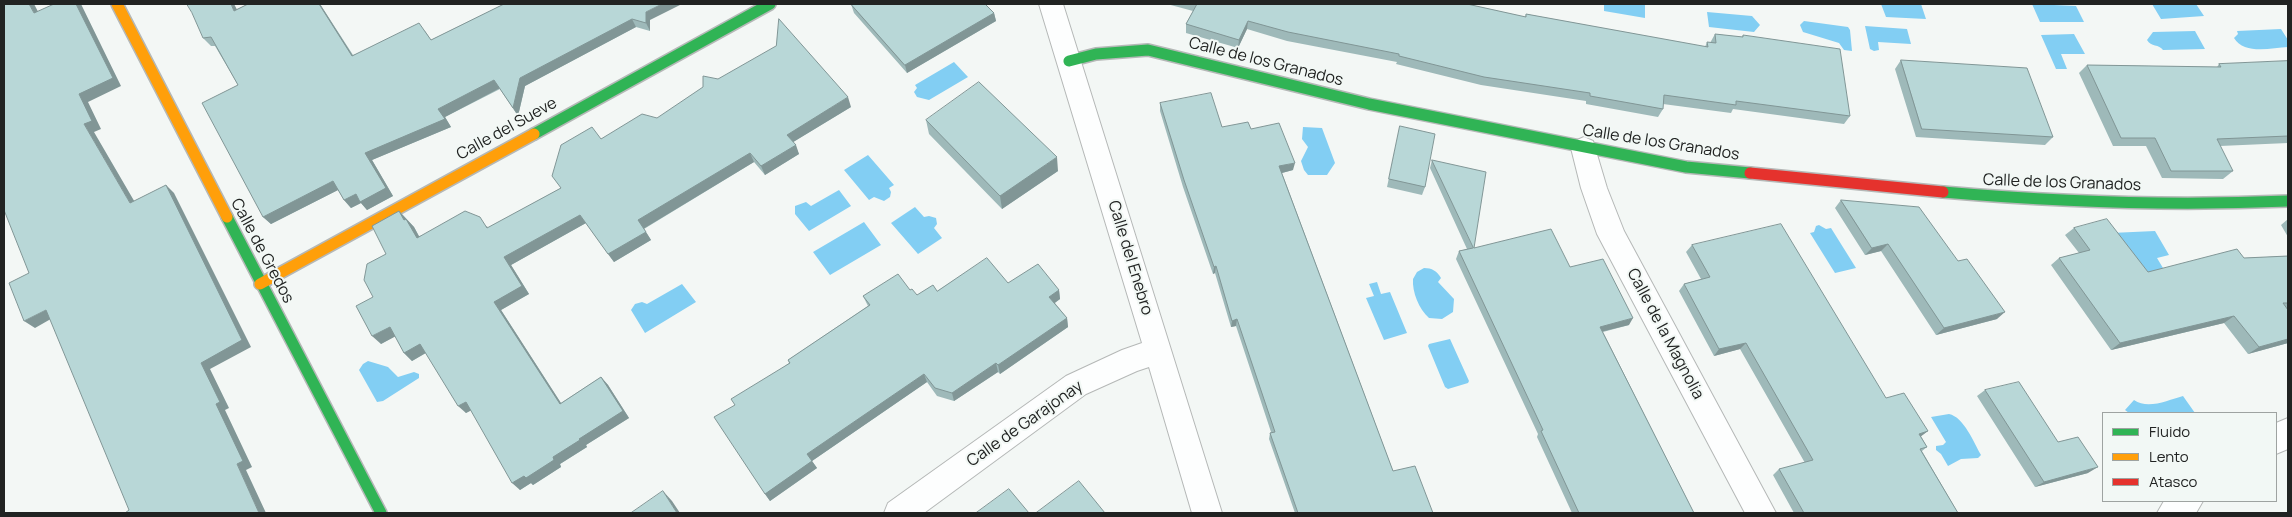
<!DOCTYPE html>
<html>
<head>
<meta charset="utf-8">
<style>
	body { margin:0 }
	#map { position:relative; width:2292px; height:517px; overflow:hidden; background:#f3f7f5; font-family:Manrope,sans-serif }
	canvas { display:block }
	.frame { position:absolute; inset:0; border:5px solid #212322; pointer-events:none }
	.legend { position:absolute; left:2102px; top:412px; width:175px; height:90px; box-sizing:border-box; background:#f2f8f5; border:1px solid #9ea3a1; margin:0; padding:6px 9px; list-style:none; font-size:15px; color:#212322 }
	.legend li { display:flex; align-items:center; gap:10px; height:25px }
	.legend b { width:25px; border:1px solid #9ea3a1 }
</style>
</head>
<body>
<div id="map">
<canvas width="2292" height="517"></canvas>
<div class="frame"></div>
<ul class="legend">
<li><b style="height:6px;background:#30b455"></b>Fluido</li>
<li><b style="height:6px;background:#ff9f0a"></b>Lento</li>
<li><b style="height:6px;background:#e5322d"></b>Atasco</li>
</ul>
</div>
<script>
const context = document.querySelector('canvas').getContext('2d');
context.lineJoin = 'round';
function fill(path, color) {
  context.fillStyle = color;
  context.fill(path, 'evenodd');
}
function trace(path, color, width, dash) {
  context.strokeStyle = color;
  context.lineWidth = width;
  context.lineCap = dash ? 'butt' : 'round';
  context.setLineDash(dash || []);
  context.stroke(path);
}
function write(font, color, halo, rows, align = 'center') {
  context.font = font + ' Manrope,sans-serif';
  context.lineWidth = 4;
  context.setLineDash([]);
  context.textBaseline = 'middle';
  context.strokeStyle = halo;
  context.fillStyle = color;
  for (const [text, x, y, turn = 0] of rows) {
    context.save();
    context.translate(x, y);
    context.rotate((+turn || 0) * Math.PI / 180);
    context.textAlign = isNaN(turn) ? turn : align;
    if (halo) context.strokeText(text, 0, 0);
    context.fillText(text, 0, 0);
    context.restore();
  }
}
fill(new Path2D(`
	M1604,4h41v14l-41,-7z
	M1881,4h40l5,15 -40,-2z
	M2032,4l44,2 8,16h-44z
	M2152,4h44l8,12 -43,3z
	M1707,12l45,4 8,9 -6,7 -45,-5z
	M1804,21l44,6 2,3 2,21 -8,-1 -5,-7 -36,-11 -3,-7z
	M1865,26l42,3 4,15 -33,-2 1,8 -5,1 -4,-2z
	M2281,29l7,11v7c-17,1 -44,8 -54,-9l4,-4 -1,-3z
	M2195,31l10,18 -42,1c-4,-6 -12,-3 -16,-10l6,-8z
	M2074,34l11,20h-24l6,15h-11l-15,-34z
	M954,62l14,15 -39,23 -12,-3 -3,-5 3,-4 -2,-3z
	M1303,127l19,1 13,35 -8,12h-19l-4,-5 -3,-9 7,-14 -6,-8z
	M868,155l26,30 -5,3 2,4 -1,5 -6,4 -10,-4 -5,3 -25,-30z
	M839,190l12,16 -42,25 -14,-17v-8l11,-4 5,4z
	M915,207l9,10 5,-1 7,2 1,6 -3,4 8,10 -24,16 -27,-31z
	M864,222l17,23 -51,30 -17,-23z
	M1819,225l7,4 5,-1 25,40 -21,5 -25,-40 4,-1 2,-6z
	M2155,231l14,24 -12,3 9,15 -20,5 -35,-45z
	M1424,268c8,0 13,3 17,10l-3,4 16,17 -1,13 -11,7 -13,-1c-10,-9 -17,-26 -16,-39l4,-7z
	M1377,282l4,12 9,-2 17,41 -23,7 -18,-42 8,-2 -5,-12z
	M682,284l14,18 -51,31 -14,-23 4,-6 7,-2 5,2z
	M1450,339l19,42 -1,2 -20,6 -3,-2 -17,-41 1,-2z
	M368,361l20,6 10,10 16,-5 5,2v4l-36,23 -6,1 -18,-32 4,-6z
	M2183,396l12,17h-66l-4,-3 9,-10c14,10 34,0 49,-4z
	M1949,414c15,3 25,29 32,41l-3,3 -17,1 -13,7 -7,-12 -5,-4v-4l7,-1 3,-3 -15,-25z`), '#82cef3');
const street = new Path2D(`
	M1039,4h24l159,509h-30l-43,-146 -12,4 -51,23 -162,119h-40l4,-10 178,-127 56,-26 20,-7z
	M1584,137l9,4 14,47 17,43 152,282h-31l-148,-279 -16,-46 -10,-40 4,-7z
	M2288,418v31l-12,5v-31z
	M2164,501h39l-7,12h-39z`);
const fast = new Path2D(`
	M1069,61l27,-7 52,-4 221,54 317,63 64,6
	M534,134l236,-130
	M1943,192c115,10 230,14 345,9
	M227,217l154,296`);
const slow = new Path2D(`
	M117,4l110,213
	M260,284l274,-150`);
const jam = new Path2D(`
	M1750,173l193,19`);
trace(street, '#b5b8b7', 2);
trace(fast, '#b5b8b7', 14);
trace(slow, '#b5b8b7', 14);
trace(jam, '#b5b8b7', 14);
fill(street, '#fdfefe');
trace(fast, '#30b455', 11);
trace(slow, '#ff9f0a', 11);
trace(jam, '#e5322d', 11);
fill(new Path2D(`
	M248,4h72l33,51 72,-24 6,9 73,-36 146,16v11l-14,-4 -111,59 -7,30 -18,-27 -55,28 6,10 -79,33 21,36 -26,14 -6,-7 -10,5 -7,-8 -6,-10 -67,34 -8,-7 -25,-132 -23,-39h-4l-8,-8 34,-29z
	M851,4l143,9 2,8 -89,52 -53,-60z
	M1167,4h300l58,13 1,-3 179,33 2,-5 3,1 5,-9 27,3 1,-2 107,81 -6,8 -111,-15 -2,4 -68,-9v5l-5,8 -72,-13v-3l-105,-16 -85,-21 1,-2 -110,-21 -40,-12 -9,19 -52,-15v-9l7,-13z
	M1901,60l152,77 -8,8 -129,-8 -21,-68z
	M2288,61v82l-68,3 13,25 -10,8 -61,-1 -16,-32h-33l-34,-73 8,-8 130,2 2,-3z
	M1160,103l62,24 29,2 42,41 -11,3 111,298 40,42h-138l-26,-74 1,-6 1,-1 -35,-106 -5,1 -16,-54 -2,1 -30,-87 -23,-76z
	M851,107l-58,35 6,12 -34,21 -11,-13 -110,67 7,11 -37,22 -28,-39 -75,42 18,29 -28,16 60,93 40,-26 7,8 21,33 -43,27 1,2 -27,17 1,3 -28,18 -2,-2 -11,7 -49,-80 -5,3 -40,-60 -14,8 -8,-8 -9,-17 -14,8 -8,-47 26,-86 15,16 5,9 68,-10 1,2 73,-40 40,-49 56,-21z
	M926,120l132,51 -56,38 -73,-75z
	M1400,126l25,61 -3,8 -35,-8z
	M1432,160l42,88 96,19 59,58 -26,7 91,181h-122l-35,-76 1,-3 -82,-175 3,-8 8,-2 -37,-81z
	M1841,200l156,119 -61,16 -55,-84 -16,4 -30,-47z
	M2288,219v18l-7,-12z
	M2074,228l74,44 96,-14 44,-2v87l-40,11 -24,-31 -113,27 -60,-85 8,-7 20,-5 -14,-18z
	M1692,245l236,186 -7,5 6,11 -5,4 36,62h-164l-21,-38 6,-6 26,-6 -65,-114 -26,7 -35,-65 5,-7 17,-5 -15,-27z
	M1008,283l51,7 1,9 -5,4 12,15 1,9 -68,47 -2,-2 -44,29 -17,-5 -10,-14 -115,79 5,7 -47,33 -5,-7 -30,-89 54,-42 -1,-3 80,-54 -5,-10 47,-6 7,5 20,-4z
	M1985,390l73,52 30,31 -53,14 -58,-91z`), '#9eb9b9');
fill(new Path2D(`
	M29,4h5l9,17 -9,-8z
	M76,4h5l40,82 -33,16 13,27 -7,3 46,79 -10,-8 -46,-79 -5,-30z
	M231,4h3l8,15 -8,-8z
	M319,4h1l38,60 -6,-8z
	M662,4h20l-32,16v11l-4,-8v-11z
	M994,13l2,8 -89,52 -2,-8z
	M632,19l4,8 -111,59 -7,30 -5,-8 7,-30z
	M1248,21l-1,8 -9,19 1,-8z
	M494,80l6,8 -55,29 6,10 -79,33 21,36 -26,14 -6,-7 -10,5 -7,-8 12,-6 9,-41 73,-44z
	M848,97l3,10 -61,37 -3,-9z
	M796,145l3,9 -34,21 -4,-9z
	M750,153l4,9 -111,67 -5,-9z
	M1057,157l1,14 -56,38 -2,-13z
	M1295,163l-2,7 -15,4 1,-8z
	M333,181l7,8 -69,35 -8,-7z
	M166,185l8,8 77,154 -41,22 19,39 -4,2 27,57 -6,3 20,43h-7l-22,-49 -36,-101z
	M399,211l15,16 10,19 -7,-8 -13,-18z
	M580,215l6,8 -75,42 18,29 -28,16 65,101 -6,-7 -66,-102 10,-45z
	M646,232l5,8 -37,22 -6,-8z
	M1888,244l-7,7 -16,4 7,-7z
	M1216,266l-1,7 -2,1 1,-7z
	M1059,290l1,9 -10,7 -1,-9z
	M46,310l10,6 -21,12 -11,-7z
	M2005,312l-8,7 -61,16 8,-7z
	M2234,316l-10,7 -113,27 9,-7z
	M1067,318l1,9 -68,47 -2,-9z
	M1633,318l-4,7 -33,8 4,-6z
	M1237,319l-1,7 -5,1 1,-6z
	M390,327l8,8 -17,9 -9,-8z
	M2288,339v4l-40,11 11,-7z
	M1746,343l-6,6 -26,7 5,-7z
	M420,344l9,7 -17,10 -8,-8z
	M996,363l2,9 -44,29 -2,-8z
	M924,374l3,8 -115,79 5,7 -47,33 -5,-7 42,-40z
	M601,377l7,8 21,33 -43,27 1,2 -27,17 1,3 -28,18 -2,-2 -11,7 -8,-7 41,-26 26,-18z
	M466,402l8,7 -8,4 -8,-7z
	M1928,431l-8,6 -1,-3z
	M2098,467l-10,6 -53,14 9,-5z
	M663,491l9,10 8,12h-3z`), '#819696');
const building = new Path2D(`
	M4,4h25l5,9 20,-9h22l37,74 -34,16 13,27 -8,3 46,79 36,-18 76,155 -41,23 19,39 -4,2 27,57 -6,3 22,49h-134l4,-3 -83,-200 -22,11 -15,-38 20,-10 -25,-63z
	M187,4h44l3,7 14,-7h71l33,52 67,-33 12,17 73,-36h158l-16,8v11l-14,-4 -112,59 -7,30 -19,-28 -56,29 7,10 -80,34 21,35 -26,14 -4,-8 -12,6 -11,-19 -70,36 -61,-114 36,-18 -27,-48 -8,1 -11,-25z
	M851,4h134l9,9 -89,52z
	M1195,4h272l59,13v-3l182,33 -1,-5 9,1 -1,-9 28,3v-2l97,14 10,67 -114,-15v4l-72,-10 -1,14 -73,-13v-3l-106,-16 -85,-21v-2l-111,-22 -40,-11 -9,19 -53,-16 11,-20z
	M779,19l69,78 -61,38 9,10 -35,21 -11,-13 -112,67 8,12 -38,22 -28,-39 -76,42 18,29 -28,16 66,102 41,-27 22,34 -44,28 1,1 -27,17 1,3 -28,18 -2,-2 -12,7 -46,-81 -8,4 -38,-62 -16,9 -14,-26 -18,9 -16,-30 17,-9 -9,-17 3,-16 19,-10 -14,-28 27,-15 5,9 2,-1 11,19 48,-27 15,6 7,11 74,-40 -9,-12 9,-31 31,-18 9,12 41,-25 15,4 46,-31v-11l15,3 58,-33z
	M1901,60l126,8 26,69 -131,-8z
	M2288,61v75l-71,3 16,32h-62l-16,-33h-34l-34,-73 134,2 -2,-3z
	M979,82l78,75 -57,39 -74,-76z
	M1211,93l11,34 26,-5 3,7 28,-6 16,40 -16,3 114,305 22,-5 18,47h-135l-28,-80 5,-1 -38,-113 -5,2 -16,-55 -2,1 -30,-87 -24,-77z
	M1400,126l35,8 -10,53 -36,-8z
	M1432,160l54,12 -12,76 77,-19 19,38 33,-8 30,59 -33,9 94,186h-115l-38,-82 2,-1 -84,-179 14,-3z
	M1841,200l78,7 39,54 9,-2 38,53 -61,16 -56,-84 -16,4z
	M2107,219l41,53 89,-23 7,9 44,-2v47h-5l5,7v29l-29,8 -25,-31 -114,27 -61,-85 31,-8 -16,-22z
	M1781,224l105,174 18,-5 24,38 -9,3 8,13 -7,2 38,64h-154l-25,-44 34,-9 -67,-117 -27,6 -35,-65 26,-7 -18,-32z
	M987,258l21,25 30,-19 21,26 -10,7 18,21 -69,47 -2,-2 -44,30 -17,-5 -11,-14 -117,80 5,7 -47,33 -51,-77 21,-12 -4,-6 59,-36 -2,-3 82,-55 -7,-9 35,-22 12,16 2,-1 5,6 16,-10 4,6z
	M2019,382l39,60 20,-5 20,30 -54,15 -59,-92z
	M1079,481l26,32h-69z
	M1009,489l20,24h-53z
	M663,491l14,22h-46z`);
fill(building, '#b8d7d7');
trace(building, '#819696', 1);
write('16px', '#212322', '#f2f8f5', [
	["Calle de los Granados",1266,62,14],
	["Calle del Sueve",507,129,-29],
	["Calle de los Granados",1661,143,9],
	["Calle de los Granados",2062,183,2],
	["Calle de Gredos",262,251,62],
	["Calle del Enebro",1130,258,73],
	["Calle de la Magnolia",1665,334,62],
	["Calle de Garajonay",1025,424,-35]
]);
</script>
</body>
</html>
